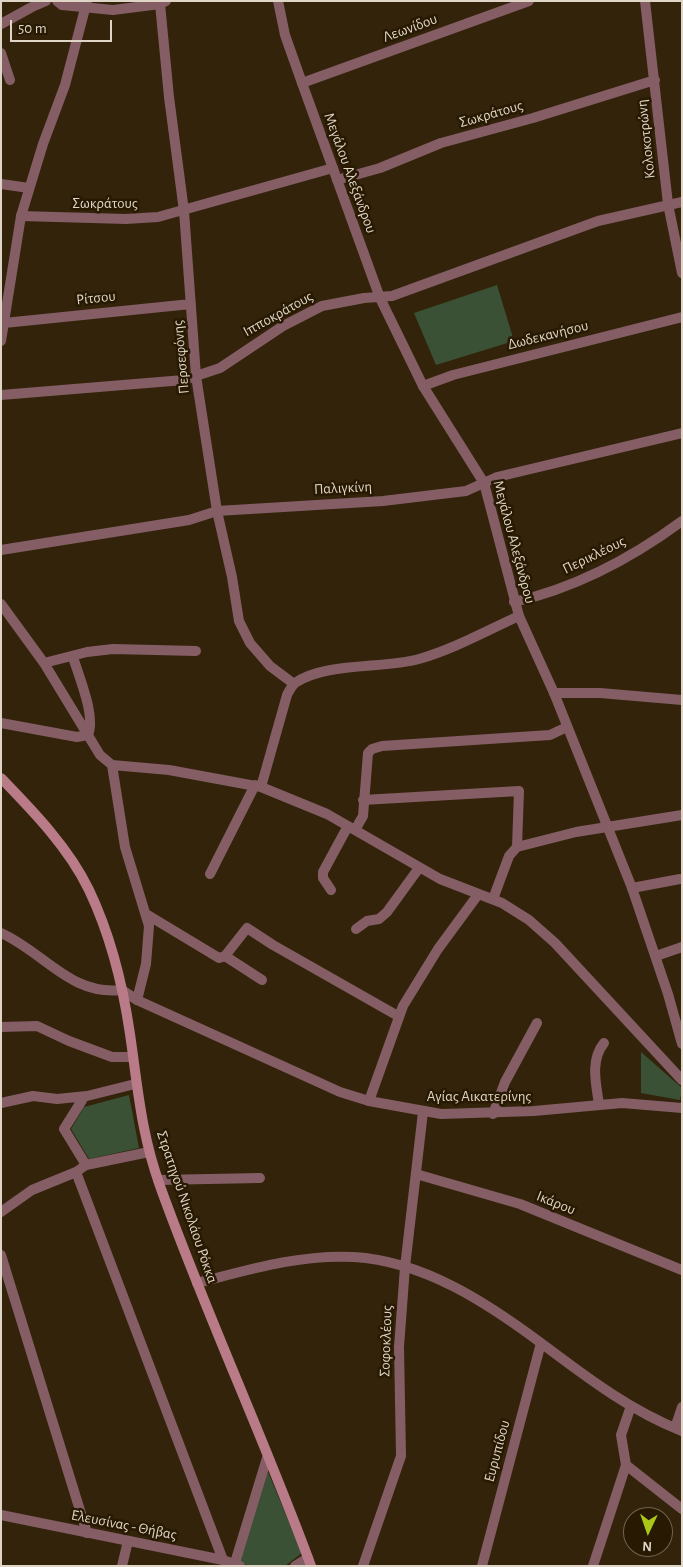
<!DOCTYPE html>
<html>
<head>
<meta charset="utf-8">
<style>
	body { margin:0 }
	#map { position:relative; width:683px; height:1567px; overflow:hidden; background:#32230a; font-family:"Alegreya Sans",sans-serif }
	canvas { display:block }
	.frame { position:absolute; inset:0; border:2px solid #dfd5c6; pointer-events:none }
	.north { position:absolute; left:623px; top:1507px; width:50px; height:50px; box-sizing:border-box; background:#281902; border:1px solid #716450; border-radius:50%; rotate:183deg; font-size:14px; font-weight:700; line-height:20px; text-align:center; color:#dfd5c6 }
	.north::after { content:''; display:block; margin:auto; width:18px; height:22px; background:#aac719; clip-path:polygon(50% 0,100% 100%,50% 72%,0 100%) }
	.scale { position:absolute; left:10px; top:20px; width:102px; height:22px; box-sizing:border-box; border:2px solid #dfd5c6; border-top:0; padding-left:6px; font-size:15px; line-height:18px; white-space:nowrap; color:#dfd5c6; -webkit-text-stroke:4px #281902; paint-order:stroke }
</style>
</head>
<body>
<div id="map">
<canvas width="683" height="1567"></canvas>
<div class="frame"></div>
<div class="north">N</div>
<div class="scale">50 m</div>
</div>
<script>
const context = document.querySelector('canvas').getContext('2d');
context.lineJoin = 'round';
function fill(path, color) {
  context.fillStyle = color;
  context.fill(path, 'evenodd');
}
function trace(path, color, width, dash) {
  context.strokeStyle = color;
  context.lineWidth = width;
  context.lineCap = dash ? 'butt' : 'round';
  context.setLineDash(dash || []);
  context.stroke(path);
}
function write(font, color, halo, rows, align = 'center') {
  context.font = font + ' "Alegreya Sans",sans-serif';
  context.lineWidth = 5;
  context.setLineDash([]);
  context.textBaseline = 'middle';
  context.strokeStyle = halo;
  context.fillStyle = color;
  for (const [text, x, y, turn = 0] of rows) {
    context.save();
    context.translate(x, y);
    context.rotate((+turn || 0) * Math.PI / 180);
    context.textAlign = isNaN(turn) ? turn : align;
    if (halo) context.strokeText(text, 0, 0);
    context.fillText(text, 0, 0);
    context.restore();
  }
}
fill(new Path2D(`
	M497,285l17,56 -78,24 -22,-52z
	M641,1052l41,36 -2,12 -39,-7z
	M129,1095l10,53 -50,11 -18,-30 13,-22z
	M268,1472l34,81 -17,13h-37l-8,-5z`), '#3b5135');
trace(new Path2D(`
	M57,1l5,4 51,5 47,-6 6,-3
	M645,1l23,203 14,69
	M160,4l9,93 15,114 12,165 21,135 15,66 7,44 11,22 20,23 24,18
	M1,24l31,-17 14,-6
	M1,53l9,27
	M302,83l227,-82
	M337,180l43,-12 61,-25 92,-25 122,-38
	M1,184l28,4
	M21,216l105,3 32,-2 175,-49
	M4,323l187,-19
	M423,386l30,-11 229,-58
	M1,550l188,-30 28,-9 166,-10 83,-10 31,-14 185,-44
	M514,602c61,-14 118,-44 168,-81
	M1,604l43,59 56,92 12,10 13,82 24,79 -3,38 -9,36
	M44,663l43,-11 26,-3 83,2
	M554,693h46l82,7
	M1,723l76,14 11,-2c8,-19 -9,-58 -15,-78
	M112,765l57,5 92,17 66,27 113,65 62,24 27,17 26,23 127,137
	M261,787l26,-92c2,-4 5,-9 8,-12 30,-21 88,-14 124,-24 35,-10 67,-28 100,-43
	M363,800l156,-9 -2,56
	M355,830l8,-14 5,-63 4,-4 10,-3 168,-11 17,-8
	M210,874l45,-89
	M632,888l48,-9
	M331,890l-8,-12v-6l25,-46
	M493,899l16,-43 8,-9 59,-15 106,-17
	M146,914l73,44 6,-2 22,-28 26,17 125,71
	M356,929l11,-8 12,-2 8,-7 32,-44
	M1,933c43,19 69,63 121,57
	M225,956l37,24
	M656,956l26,-9
	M1,1027l36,-1 32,15 43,16h20
	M84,1097l-20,32 22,36
	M369,1101l34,-95 35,-57 39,-53
	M1,1103l32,-7 24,3 30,-3 48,-12
	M599,1104c-3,-20 -9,-44 5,-61
	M493,1114l12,-32 32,-59
	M76,1172l147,388
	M416,1174l104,30 162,66
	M158,1180l102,-2
	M1,1212l31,-22 44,-18 10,-7 63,-13
	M1,1255l86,278
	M197,1283c51,-13 103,-29 157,-26 69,4 132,45 187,86 44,33 88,67 141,88
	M675,1428l7,-21
	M626,1465l56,44
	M122,1566l6,-25
	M234,1566l33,-108
	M363,1566l38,-110 -2,-109 6,-80 18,-155
	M482,1566l59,-223
	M593,1566l33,-101 -5,-30 10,-29`), '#845d65', 10);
trace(new Path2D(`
	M278,1l7,34 17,48 78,215 43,88 61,97 35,133 35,77 78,195 36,106 14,50
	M1,341l20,-125 22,-72 22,-59 22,-84
	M1,395l183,-15 36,-12 63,-42 39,-20 42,-8 28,-2 206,-75 84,-19
	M122,990l15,10 203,92 29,9 72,13 93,-3 88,-8 60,5
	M1,1515l222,45 17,6
	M295,1566l13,-8`), '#845d65', 10);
trace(new Path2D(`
	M1,778c32,33 68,70 88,112 21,44 34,96 41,144 8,55 11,99 30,152 46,128 104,252 151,380`), '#ba7b88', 10);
write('15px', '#dfd5c6', '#281902', [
	["Λεωνίδου",410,28,-20],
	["Σωκράτους",491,114,-16],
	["Κολοκοτρώνη",646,139,-96],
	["Μεγάλου Αλεξάνδρου",350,173,70],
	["Σωκράτους",105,203],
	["Ρίτσου",96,298,-6],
	["Ιπποκράτους",278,314,-29],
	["Δωδεκανήσου",548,335,-14],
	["Περσεφόνης",181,357,-95],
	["Παλιγκίνη",343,488,-3],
	["Μεγάλου Αλεξάνδρου",514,542,75],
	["Περικλέους",594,555,-26],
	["Αγίας Αικατερίνης",479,1096],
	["Ικάρου",556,1203,22],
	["Στρατηγού Νικολάου Ρόκκα",187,1207,71],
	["Σοφοκλέους",386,1341,-88],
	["Ευρυπίδου",497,1451,-75],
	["Ελευσίνας - Θήβας",124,1525,11]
]);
</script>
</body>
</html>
